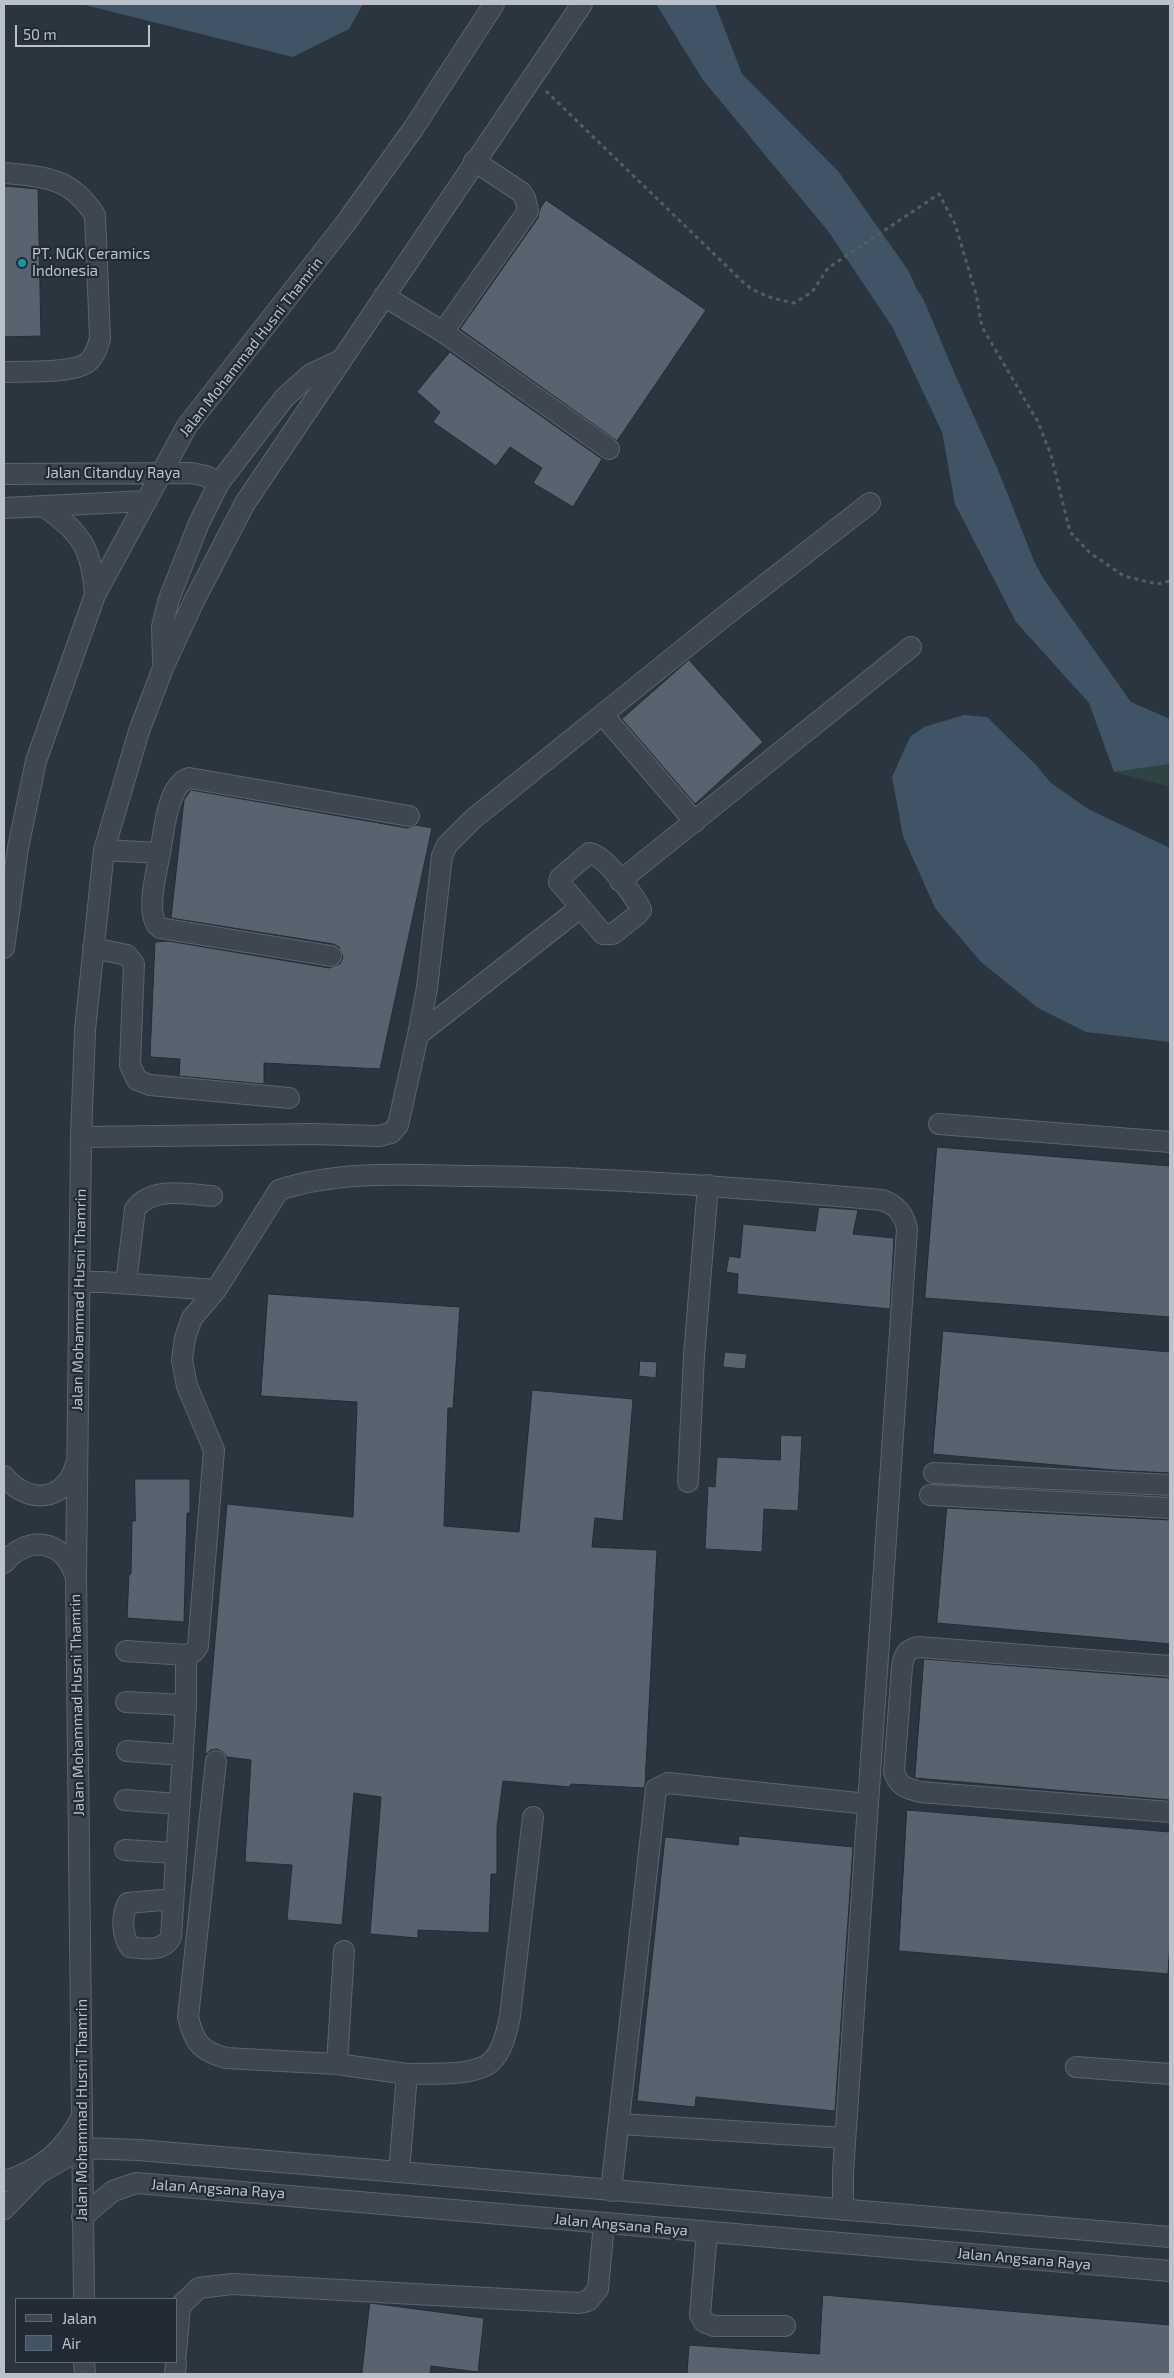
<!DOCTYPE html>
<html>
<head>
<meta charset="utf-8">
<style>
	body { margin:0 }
	#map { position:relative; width:1174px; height:2378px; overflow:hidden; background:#2a353f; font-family:"Exo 2",sans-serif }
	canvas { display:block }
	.frame { position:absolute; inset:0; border:5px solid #bac1ca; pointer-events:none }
	.legend { position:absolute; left:15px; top:2298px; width:162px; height:65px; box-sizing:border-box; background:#222b35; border:1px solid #5f6771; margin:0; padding:6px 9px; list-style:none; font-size:15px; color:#bac1ca }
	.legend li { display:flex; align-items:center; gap:10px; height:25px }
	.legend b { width:25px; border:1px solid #5f6771 }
	.scale { position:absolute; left:15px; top:25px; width:135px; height:22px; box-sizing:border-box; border:2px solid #bac1ca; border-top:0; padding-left:6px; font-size:15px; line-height:18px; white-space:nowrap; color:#bac1ca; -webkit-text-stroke:4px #222b35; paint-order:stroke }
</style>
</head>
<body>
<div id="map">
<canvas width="1174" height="2378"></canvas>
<div class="frame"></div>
<ul class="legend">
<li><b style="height:6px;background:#3e4650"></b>Jalan</li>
<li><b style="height:14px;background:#415466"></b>Air</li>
</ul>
<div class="scale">50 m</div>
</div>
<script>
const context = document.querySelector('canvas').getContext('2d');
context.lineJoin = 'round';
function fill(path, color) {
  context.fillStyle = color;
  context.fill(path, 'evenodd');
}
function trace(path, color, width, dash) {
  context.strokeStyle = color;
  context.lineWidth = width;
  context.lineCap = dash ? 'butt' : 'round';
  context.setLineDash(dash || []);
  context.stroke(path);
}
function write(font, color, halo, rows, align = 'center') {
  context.font = font + ' "Exo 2",sans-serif';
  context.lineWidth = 4.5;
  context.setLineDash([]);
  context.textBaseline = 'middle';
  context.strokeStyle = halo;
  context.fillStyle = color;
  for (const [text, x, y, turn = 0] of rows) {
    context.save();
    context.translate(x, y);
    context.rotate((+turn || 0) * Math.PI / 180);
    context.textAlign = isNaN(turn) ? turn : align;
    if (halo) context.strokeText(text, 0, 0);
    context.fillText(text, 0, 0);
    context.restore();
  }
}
fill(new Path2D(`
	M1170,764v23l-56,-15z`), '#2f4442');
fill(new Path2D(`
	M81,4h282l-14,25 -56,28z
	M656,4h59l27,70 96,97 70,99 90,200 40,101 93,131 39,17v45l-56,8 -25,-69 -73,-81 -61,-118 -13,-72 -49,-104 -65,-97 -125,-151z
	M964,715l23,2 49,48 15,18 37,26 82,39v194l-84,-10 -48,-24 -57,-46 -46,-54 -32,-72 -11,-59 18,-40 14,-10z`), '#415466');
trace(new Path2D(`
	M883,270l26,36 104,250 49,91 22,27`), '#415466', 32);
const building = new Path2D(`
	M4,186l34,3 3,147 -37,1z
	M546,200l160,110 -89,131 -157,-112 78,-111 2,-9z
	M450,352l152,107 -29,48 -40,-24 9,-15 -32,-21 -14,19 -63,-44 7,-10 -23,-20z
	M689,660l74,82 -68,62 -73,-85z
	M191,790l216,38 9,-3 16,3 -52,241 -116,-6v21l-85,-8 1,-17 -30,-2 5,-115 13,-1 161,27 11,-4 3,-7 -4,-10 -6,-3 -162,-26 13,-118z
	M937,1147l233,19v151l-245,-19z
	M819,1207l39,3 -5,24 41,4 -4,71 -153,-15 1,-20 -12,-2 3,-16 11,2 3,-34 72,7z
	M268,1294l192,13 -7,101h-5l-4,118 75,6 13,-142 101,9 -10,122 -28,-3 -3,29 65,3 -12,235 -1,3 -73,-4 -1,3 -67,-6 -6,46v47h-6l-2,59 -71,-3v8l-48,-4 11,-137 -27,-4 -12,132 -55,-5 5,-55 -47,-3 6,-102 -24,-3 -4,-5 -6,-3 -6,1 -6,5 22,-251 126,13 4,-115 -96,-6z
	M943,1331l227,21v121l-57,-3 -180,-16z
	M725,1352l22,2 -2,15 -22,-2z
	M640,1361l17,1 -1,16 -17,-2z
	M781,1435l21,1 -4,75 -34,-2 -2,43 -57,-3 3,-63 7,1 2,-30 63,3z
	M135,1479h55v34h-3l-3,109 -57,-4 2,-44h2l1,-53h3z
	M947,1508l223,12v124l-233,-21z
	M924,1659l246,19v122l-255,-22z
	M907,1810l263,22v109l-2,33 -269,-23z
	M739,1836l114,11 -18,264 -139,-14 -1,10 -58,-6 28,-264 73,8z
	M823,2295l347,30v49h-483l2,-29 130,9z
	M370,2303l114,15 -6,54 -47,-6 -1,8h-68z`);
fill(building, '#58636f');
trace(building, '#242d37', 1);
const minor = new Path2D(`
	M4,173c42,4 66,4 91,42l5,123c-2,9 -5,18 -12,24 -14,12 -65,9 -84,10
	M384,296l59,36 166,117
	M443,332l85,-121 -3,-13 -4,-6 -47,-31
	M4,474l187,-1 15,3 13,7
	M4,508l143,-7
	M46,508c36,25 46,42 49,87
	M163,661l-1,-34 7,-28 30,-76 20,-40 66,-86 26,-23 30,-14
	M603,715l92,107
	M104,850l56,3c4,-21 7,-68 29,-75l220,38
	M160,853c-3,17 -16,63 0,75l171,28
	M589,853c13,-1 47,44 52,57l-4,5 -24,19h-10l-44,-52 1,-4z
	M620,881l291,-234
	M580,908l-162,127 9,-47 15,-132 5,-11 26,-26 248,-200 149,-116
	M4,948l14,-100 18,-87 59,-166 92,-169 158,-202 68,-95 81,-125
	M93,948l34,7 7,9 -4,101 7,15 13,5 139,13
	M939,1124l231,18
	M81,1137l231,-3 67,2 12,-3 7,-8 20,-90
	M80,1282h24l112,8 63,-100c60,-20 129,-15 191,-14 138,1 275,12 412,24 15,5 22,14 25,29l-64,943v38
	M126,1283l9,-74c17,-23 52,-15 77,-13
	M934,1473l236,12
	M4,1476c24,29 61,26 72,-12
	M688,1482l6,-126 14,-171
	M930,1495l240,13
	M4,1563c23,-28 59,-24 71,12
	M126,1651l60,4 8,-3 4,-6 16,-196 -27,-64 -5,-26 3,-22 7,-20 24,-28
	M1170,1666l-252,-19c-12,3 -14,8 -16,20l-8,105c5,15 13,16 26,20l250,20
	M126,1702l60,3
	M127,1751l55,4
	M216,1761l-28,256c6,25 12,34 38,41l111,6 70,10 -8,98
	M125,1800l54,4
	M125,1850l51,3
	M173,1899l-45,4c-7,12 -6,33 2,44 16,2 33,5 41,-10l15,-232v-50
	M337,2064l7,-113
	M1076,2067l94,7
	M407,2074c21,-1 67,3 84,-12 12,-11 16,-32 19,-46l23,-199
	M620,2124l225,14
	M4,2181c36,-10 62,-32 78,-65
	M611,2191l45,-402 12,-6 200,21
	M4,2209l35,-36 44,-25 55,2 1032,87
	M82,2217l31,-26 23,-8 1034,88
	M707,2232l-7,83 4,7 10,4h71
	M84,2299l-8,-721 5,-441 4,-107 19,-180 35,-119 24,-63 31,-67 51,-98 337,-499
	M176,2353l4,-47 19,-18 33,-4 347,19 9,-2 10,-12 6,-66
	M84,2362l1,12
	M175,2374l1,-12`);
trace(minor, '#5b646d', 22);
trace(new Path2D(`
	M546,91l199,193c16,12 30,15 49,19l18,-11 16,-24 111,-74 16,30 21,70 6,33 56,95 13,33 19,77 20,21 34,23 33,8 13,-3`), '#4e6061', 3, [4, 4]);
trace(minor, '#3e4650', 20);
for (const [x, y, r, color] of [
	[22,263,5,"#0f9aa8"]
]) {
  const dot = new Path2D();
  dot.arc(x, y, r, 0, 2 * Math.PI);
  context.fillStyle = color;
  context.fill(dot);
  trace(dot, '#222b35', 2);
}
write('15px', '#bac1ca', '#222b35', [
	["PT. NGK Ceramics",32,254],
	["Indonesia",32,271]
], 'left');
write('15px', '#bac1ca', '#222b35', [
	["Jalan Mohammad Husni Thamrin",251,347,-52],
	["Jalan Citanduy Raya",113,473],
	["Jalan Mohammad Husni Thamrin",79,1300,-89],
	["Jalan Mohammad Husni Thamrin",77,1705,-91],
	["Jalan Mohammad Husni Thamrin",82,2110,-90],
	["Jalan Angsana Raya",218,2189,4],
	["Jalan Angsana Raya",621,2225,5],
	["Jalan Angsana Raya",1024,2259,5]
]);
</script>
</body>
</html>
